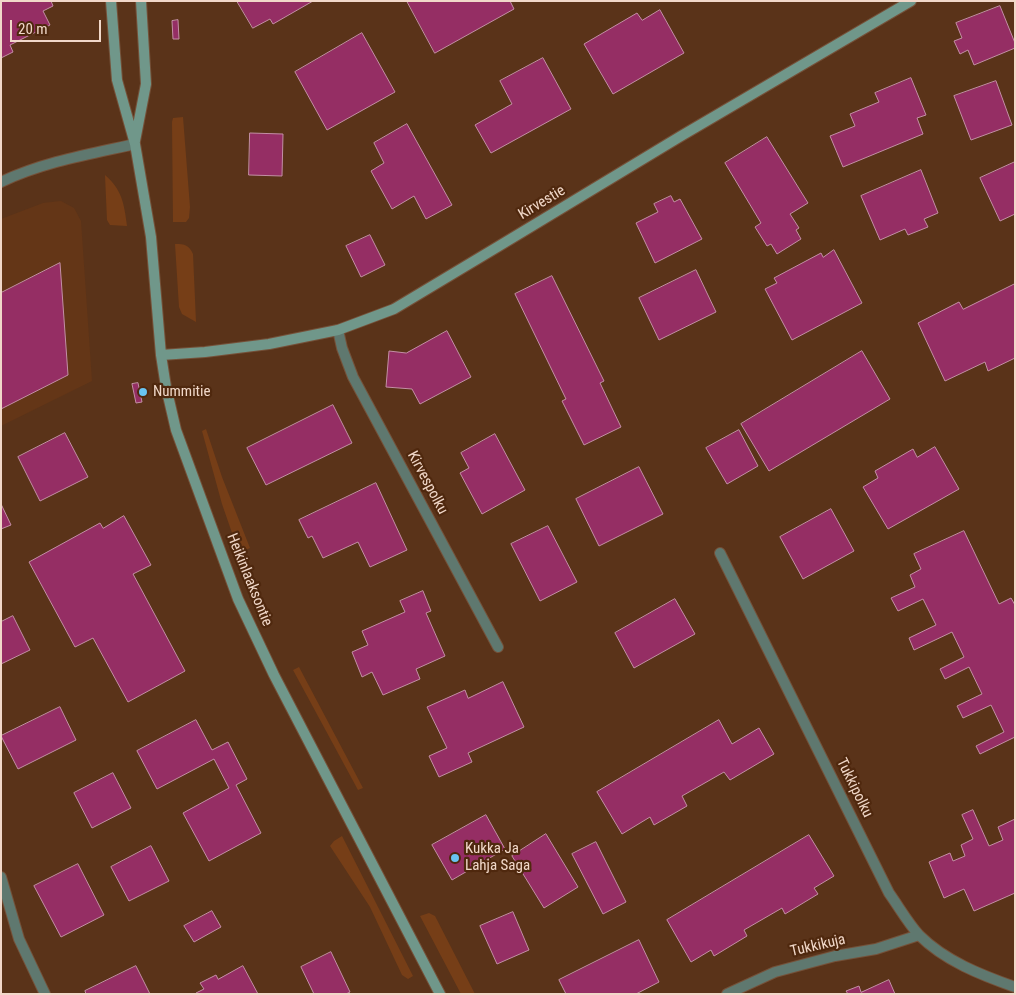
<!DOCTYPE html>
<html>
<head>
<meta charset="utf-8">
<style>
	body { margin:0 }
	#map { position:relative; width:1016px; height:995px; overflow:hidden; background:#5a3319; font-family:"Roboto Condensed",sans-serif }
	canvas { display:block }
	.frame { position:absolute; inset:0; border:2px solid #f1d8c9; pointer-events:none }
	.scale { position:absolute; left:10px; top:20px; width:91px; height:22px; box-sizing:border-box; border:2px solid #f1d8c9; border-top:0; padding-left:6px; font-size:15px; line-height:18px; white-space:nowrap; color:#f1d8c9; -webkit-text-stroke:4px #4f280e; paint-order:stroke }
</style>
</head>
<body>
<div id="map">
<canvas width="1016" height="995"></canvas>
<div class="frame"></div>
<div class="scale">20 m</div>
</div>
<script>
const context = document.querySelector('canvas').getContext('2d');
context.lineJoin = 'round';
function fill(path, color) {
  context.fillStyle = color;
  context.fill(path, 'evenodd');
}
function trace(path, color, width, dash) {
  context.strokeStyle = color;
  context.lineWidth = width;
  context.lineCap = dash ? 'butt' : 'round';
  context.setLineDash(dash || []);
  context.stroke(path);
}
function write(font, color, halo, rows, align = 'center') {
  context.font = font + ' "Roboto Condensed",sans-serif';
  context.lineWidth = 4.5;
  context.setLineDash([]);
  context.textBaseline = 'middle';
  context.strokeStyle = halo;
  context.fillStyle = color;
  for (const [text, x, y, turn = 0] of rows) {
    context.save();
    context.translate(x, y);
    context.rotate((+turn || 0) * Math.PI / 180);
    context.textAlign = isNaN(turn) ? turn : align;
    if (halo) context.strokeText(text, 0, 0);
    context.fillText(text, 0, 0);
    context.restore();
  }
}
fill(new Path2D(`
	M61,201l13,7 7,13 11,160 -91,45v-207l42,-16z`), '#643617');
fill(new Path2D(`
	M183,117l7,90 -1,11 -3,4h-13l-1,-100 1,-4z
	M105,175c17,15 19,28 22,51l-17,-1 -3,-5z
	M175,244c10,0 14,1 18,10l3,68 -14,-8 -3,-7z
	M206,429l16,48 28,71 -11,5 -17,-49 -20,-73z
	M299,667l64,121 -5,2 -65,-120z
	M342,836l71,140 -5,3 -6,-4 -32,-68 -40,-61 4,-5z
	M429,913l6,3 40,78h-14l-41,-78z`), '#763e17');
const building = new Path2D(`
	M1,1h50l2,5 -10,5 7,14 -40,20 3,7 -12,6z
	M237,1h76l-40,23 -3,-5 -17,9z
	M407,1h103l4,8 -79,44z
	M1000,6l15,37v5l-41,17 -6,-15 -8,4 -6,-13 8,-3 -6,-15z
	M660,10l24,43 -71,41 -29,-50 53,-31 5,7z
	M178,20l1,19h-6l-1,-18z
	M362,33l33,59 -68,38 -32,-58z
	M543,58l28,51 -80,44 -16,-28 37,-21 -12,-23z
	M911,78l15,37 -9,3 6,16 -80,33 -13,-31 25,-10 -5,-12 29,-12 -4,-9z
	M996,81l16,44 -41,15 -17,-44z
	M407,124l45,81 -26,14 -12,-23 -22,13 -21,-38 13,-8 -10,-20z
	M250,133l33,1 -1,42 -33,-1z
	M767,137l41,66 -18,11 9,14 -3,2 5,9 -24,15 -6,-10 -4,2 -12,-19 6,-4 -36,-60z
	M1015,162v52l-15,7 -20,-43z
	M921,170l17,43 -14,6 4,8 -20,8 -3,-6 -25,11 -19,-44z
	M671,196l3,6 6,-3 22,40 -47,24 -19,-40 22,-11 -4,-8z
	M370,235l15,30 -24,12 -15,-31z
	M834,250l28,53 -70,37 -27,-51 12,-6 -3,-5 47,-25 2,4z
	M60,263l8,112 -67,34v-116z
	M696,270l20,42 -57,28 -20,-42z
	M552,276l52,105 -4,2 21,44 -37,18 -22,-44 4,-2 -51,-105z
	M1015,284v74l-27,13 -3,-9 -40,19 -27,-58 41,-21 4,7z
	M447,331l24,46 -51,27 -8,-15 -26,-2 3,-36 17,2z
	M862,351l28,48 -121,72 -28,-47z
	M138,383l4,19 -6,1 -4,-19z
	M333,405l19,38 -86,42 -19,-37z
	M739,430l19,36 -31,18 -21,-36z
	M65,433l23,44 -48,24 -22,-44z
	M495,434l30,56 -43,24 -22,-41 9,-5 -8,-15z
	M935,447l24,42 -71,40 -25,-42 15,-9 -3,-7 38,-22 4,8z
	M639,467l24,47 -64,32 -23,-47z
	M376,483l31,67 -37,17 -12,-25 -35,16 -11,-22 -4,2 -9,-18z
	M1,504l10,21 -10,4z
	M831,509l23,42 -51,28 -23,-42z
	M124,516l27,49 -18,9 52,97 -57,31 -35,-64 -18,9 -46,-85 71,-39 3,5z
	M548,526l29,56 -37,19 -29,-57z
	M964,531l35,73 12,-6 4,7v132l-35,17 -4,-8 28,-14 -13,-27 -28,13 -6,-12 25,-12 -13,-27 -24,12 -5,-10 24,-12 -12,-25 -38,18 -5,-12 27,-13 -13,-26 -25,12 -7,-13 24,-11 -5,-12 11,-6 -7,-15z
	M423,591l8,20 -5,2 19,43 -29,13 4,10 -37,16 -11,-23 -10,5 -10,-25 16,-7 -6,-14 43,-19 -5,-11z
	M675,599l20,35 -61,34 -19,-35z
	M13,616l17,34 -29,14v-42z
	M503,682l21,45 -56,26 4,9 -33,15 -10,-21 18,-8 -20,-41 38,-17 3,8z
	M60,707l16,33 -58,29 -17,-33z
	M196,720l16,30 16,-8 19,37 -11,6 25,48 -52,28 -26,-48 46,-25 -15,-29 -57,30 -20,-38z
	M719,720l13,24 27,-16 15,26 -44,26 -6,-8 -42,24 5,10 -33,19 -4,-8 -28,17 -25,-42z
	M113,773l18,35 -39,20 -18,-35z
	M973,810l16,36 14,-6 -5,-13 17,-8v74l-41,18 -10,-22 -20,9 -15,-36 21,-9 3,8 12,-5 -4,-11 12,-6 -11,-24z
	M486,815l19,34 -53,31 -20,-35z
	M546,834l32,53 -34,21 -32,-52z
	M809,835l25,41 -20,12 4,6 -33,20 -3,-6 -38,22 3,6 -33,20 -3,-6 -20,12 -24,-42z
	M596,842l30,60 -23,12 -31,-60z
	M151,846l18,35 -40,20 -18,-34z
	M78,864l26,51 -43,22 -27,-51z
	M212,911l9,16 -27,15 -10,-16z
	M513,912l16,38 -32,14 -17,-38z
	M639,940l20,42 -23,12h-70l-7,-14z
	M331,952l19,40 -4,2h-32l-13,-27z
	M136,966l14,28h-64l-1,-3z
	M243,966l15,28h-62v-1l8,-4 -4,-6 16,-8 2,4z
	M889,980l6,14h-47l-2,-3 13,-5 2,6z`);
fill(building, '#952e64');
trace(building, '#c38fa5', 1);
const street = new Path2D(`
	M1,182c42,-20 89,-28 134,-38
	M338,330l4,18 11,29 145,270
	M720,553l169,340c10,14 19,30 30,42 26,26 62,40 96,52
	M1,877l18,62 26,55
	M727,994l48,-22 60,-16 41,-7 43,-14`);
const secondary = new Path2D(`
	M111,1l6,79 18,64 16,93 10,118 5,32 10,43 62,169 36,76 166,319
	M135,141l11,-57 -5,-83
	M161,355l44,-3 64,-8 69,-14 56,-21 105,-63 182,-110 230,-135`);
trace(street, '#755139', 12);
trace(secondary, '#755139', 12);
trace(street, '#5f786f', 10);
trace(secondary, '#70978a', 10);
for (const [x, y, r, color] of [
	[143,392,5,"#69c4f1"],
	[455,858,5,"#69c4f1"]
]) {
  const dot = new Path2D();
  dot.arc(x, y, r, 0, 2 * Math.PI);
  context.fillStyle = color;
  context.fill(dot);
  trace(dot, '#4f280e', 2);
}
write('15px', '#f1d8c9', '#4f280e', [
	["Kirvestie",542,203,-31],
	["Kirvespolku",427,483,62],
	["Heikinlaaksontie",249,580,68],
	["Tukkipolku",854,788,64],
	["Tukkikuja",818,946,-13]
]);
write('15px', '#f1d8c9', '#4f280e', [
	["Nummitie",153,392],
	["Kukka Ja",465,849],
	["Lahja Saga",465,866]
], 'left');
</script>
</body>
</html>
